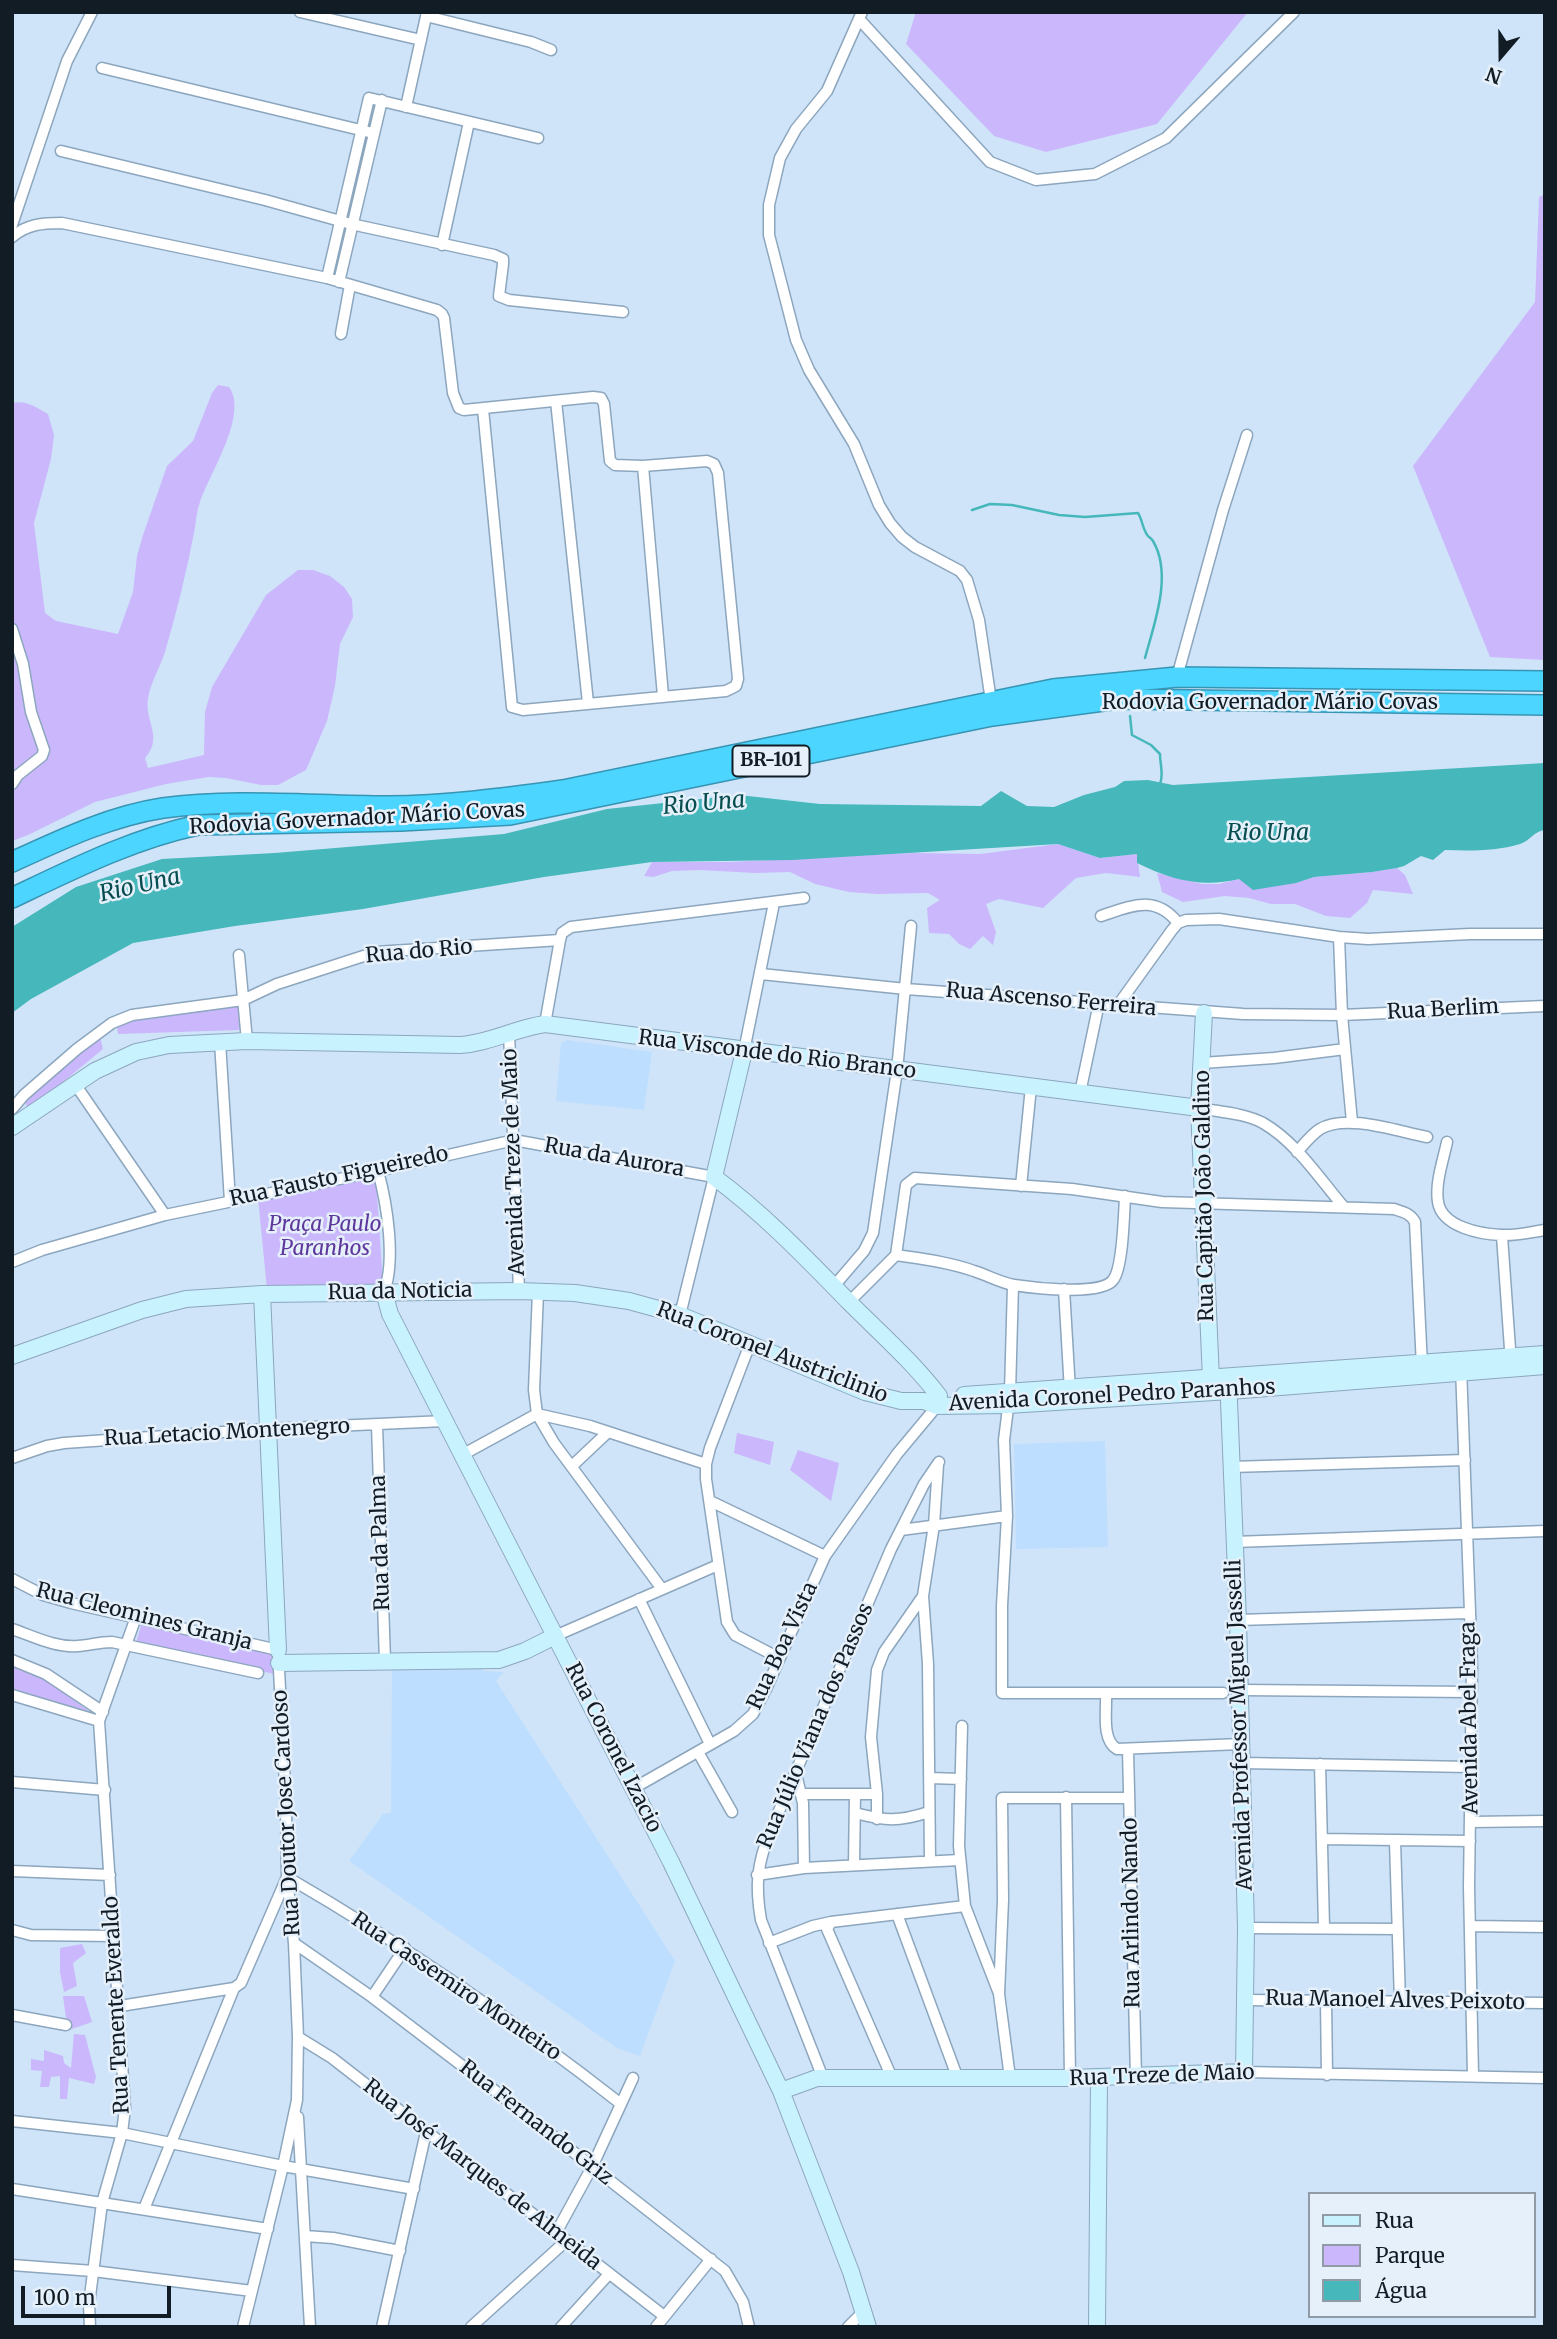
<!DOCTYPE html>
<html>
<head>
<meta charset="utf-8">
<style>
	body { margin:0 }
	#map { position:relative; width:1557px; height:2339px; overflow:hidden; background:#cfe4f9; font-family:Merriweather,serif }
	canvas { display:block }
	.frame { position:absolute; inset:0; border:14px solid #121c25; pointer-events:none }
	.legend { position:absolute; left:1308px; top:2192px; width:228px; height:126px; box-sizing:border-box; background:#e5f0fb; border:2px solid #919ba5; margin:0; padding:9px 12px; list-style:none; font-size:21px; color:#121c25 }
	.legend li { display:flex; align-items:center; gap:14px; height:35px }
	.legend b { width:35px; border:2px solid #919ba5 }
	.north { position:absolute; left:1466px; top:21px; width:70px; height:70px; -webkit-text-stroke:5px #e5f0fb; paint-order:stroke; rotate:200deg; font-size:19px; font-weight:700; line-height:28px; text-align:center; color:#121c25 }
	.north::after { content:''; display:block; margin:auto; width:24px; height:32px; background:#121c25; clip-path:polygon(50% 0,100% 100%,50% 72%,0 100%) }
	.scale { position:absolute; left:21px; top:2286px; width:150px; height:32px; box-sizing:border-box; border:4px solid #121c25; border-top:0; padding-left:9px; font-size:21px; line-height:24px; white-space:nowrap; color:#121c25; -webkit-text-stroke:5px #e5f0fb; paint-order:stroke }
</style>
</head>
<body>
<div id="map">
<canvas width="1557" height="2339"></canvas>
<div class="frame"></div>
<ul class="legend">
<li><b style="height:9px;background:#c9f2ff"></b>Rua</li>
<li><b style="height:19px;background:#cbb7fc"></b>Parque</li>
<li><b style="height:19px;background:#46b7ba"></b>Água</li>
</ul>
<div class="north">N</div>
<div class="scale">100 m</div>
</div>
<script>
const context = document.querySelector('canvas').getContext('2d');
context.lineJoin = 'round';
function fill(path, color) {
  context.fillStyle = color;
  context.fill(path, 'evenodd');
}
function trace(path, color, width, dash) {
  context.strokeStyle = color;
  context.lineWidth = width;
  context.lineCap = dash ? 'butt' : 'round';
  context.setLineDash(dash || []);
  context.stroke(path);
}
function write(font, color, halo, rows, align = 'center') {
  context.font = font + ' Merriweather,serif';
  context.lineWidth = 5;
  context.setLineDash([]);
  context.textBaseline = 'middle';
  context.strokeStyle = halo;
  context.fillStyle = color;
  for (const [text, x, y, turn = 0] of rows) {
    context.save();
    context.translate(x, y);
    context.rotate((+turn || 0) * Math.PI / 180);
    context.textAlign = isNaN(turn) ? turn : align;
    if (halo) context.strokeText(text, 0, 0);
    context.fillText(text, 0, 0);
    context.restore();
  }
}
fill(new Path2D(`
	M567,1040l85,12 -8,58 -88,-9 5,-58z
	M1105,1441l3,106 -92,2 -2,-105z
	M392,1666h88l3,5 21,1 -8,9 179,280 -35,95 -23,-8 -268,-187 34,-47 8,-1z`), '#bddefe');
fill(new Path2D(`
	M916,12h332l-91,112 -111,28 -52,-16 -88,-92z
	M1545,194v466l-55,-3 -77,-191 122,-164 4,-105z
	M218,385l11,2c20,27 -20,88 -29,115 -3,8 -4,17 -5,26 -8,42 -18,83 -30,124 -5,15 -14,30 -17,46 -4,23 16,39 -3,60l3,10 56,-13 1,-43 7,-25 54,-92 32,-25h15l17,6 14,11 8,12 1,18 -13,27 -5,42 -8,35 -21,49 -28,15h-17l-35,-7 -17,-1 -43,7 -71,18 -67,33 -16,6v-438c14,-3 24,4 36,11l6,21 -3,24 -17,64 11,90 11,8 62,13 15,-42 4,-36 6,-21 24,-69 26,-25 19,-48z
	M1058,844l42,14 37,-4 3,23 -34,-4 -30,5 -33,30 -44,-9 -13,5 10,28 -3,13 -10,-9 -13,13 -11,-5 -10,-10 -20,-1 -2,-25 13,-8 -12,-7 -51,1 -28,-2 -34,-8 -25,-12 -35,1 -55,-3 -28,1 -19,6 -9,-1 8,-14h77l183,-9 68,1z
	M1397,868l8,7 8,19 -40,-4 -6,13 -17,15 -24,-2 -31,-12h-24l-22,-6 -24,-2 -42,6 -21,-10 -5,-19 45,11h17l20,-5 57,4 18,-6 58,-5z
	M239,1002l4,25 -5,3 -120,4 -2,-15z
	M99,1033l4,16 -74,61 -6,-11z
	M376,1178l7,106 -116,5 -9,-91z
	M737,1433l37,9 -4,23 -36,-12z
	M798,1450l41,13 -8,38 -41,-31z
	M142,1622l133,32 -1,20 -138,-31z
	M12,1666l29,11 52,37 -81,-24z
	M82,1944l4,9 -13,10 4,23 -13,6 -4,-20v-24z
	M63,1996h21l8,26 -20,7 -6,-11z
	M74,2034l11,1 11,42 -2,7 -25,-6 -2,21h-7v-23l-9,1 -2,10h-9l2,-16 -11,-1v-11l13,2v-11l19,6 1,7 7,5z`), '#cbb7fc');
fill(new Path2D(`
	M1545,763v67c-11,1 -15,11 -25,14 -23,7 -50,7 -75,6l-12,10 -12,-4 -17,10 -7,2 -25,4 -58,5 -18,6 -43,7 -14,-11c-37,9 -68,1 -102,-16v-9l-37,4 -42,-14 -266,16 -140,2 -108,15 -181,32 -128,17 -102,17 -102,56 -19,14v-86l64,-40 86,-28 113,-6 229,-19 103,-25 132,-14 81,9 161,2 20,-15 26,15 27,1 30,-12 31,-8 9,-6 24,-1 25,5z`), '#46b7ba');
trace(new Path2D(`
	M972,510l18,-6 22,1 47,10 26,2 53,-4c4,6 4,13 8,20 3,6 3,2 7,8 20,34 1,83 -8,117
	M1130,716l2,19 19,10 9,9c0,11 4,20 0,30`), '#46b7ba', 2.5);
const street = new Path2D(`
	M300,12l121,28
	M862,12l-35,79 -31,38 -16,29 -11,47v30l27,105 13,30 45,74 25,61 11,18 12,14 13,10 45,24 7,9 12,40 12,81
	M426,16l105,26 20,8
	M859,19l131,143 46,18 59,-6 71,-36 128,-126
	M102,68l271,65
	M406,107l21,-95
	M61,151l204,49 86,24 143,31 9,4v5l-4,32 10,4 114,12
	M12,225l55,-164 25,-49
	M12,237c15,-13 31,-14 50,-14l265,55 110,32 5,4 2,4 9,75 6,15 5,2 129,-13 8,1 3,6 6,57 5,4 28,1 64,-5 7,3 4,9 20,206 -2,7 -10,5 -203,19 -11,-3 -29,-298
	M442,245l27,-123
	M327,278l42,-180 169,40
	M339,282l43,-182
	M341,334l9,-49
	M556,401l32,302
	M643,466l20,230
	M12,629l11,35 8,48 13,38 -2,6 -24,19 -6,9
	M1177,677l46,-167 24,-75
	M1101,916c30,-10 54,-22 77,7
	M1339,937l3,78 10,107
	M239,955l8,86
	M761,974l145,15 337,25 99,1 203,-9
	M1118,1005l54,-75 6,-7 8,-3 33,-1 120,18 29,2 102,-5h75
	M545,1024l15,-84 2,-7 9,-6 233,-29
	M509,1032l10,259
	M220,1042l10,159
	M744,1051l30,-148
	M1202,1063l72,-5 71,-9
	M75,1084l90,131
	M1080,1093l19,-90
	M1199,1108c21,4 45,5 64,15 33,19 56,55 80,83
	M12,1109l12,-14 53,-46 35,-26 20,-8 111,-15 34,-16 99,-32 184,-12
	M1447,1142c-4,19 -12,41 -9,60 4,25 42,32 63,33 14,1 30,-3 44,-5
	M1297,1152c7,-8 14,-17 23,-23 27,-16 79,3 107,8
	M378,1171c9,33 18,89 6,121
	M1021,1186l10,-99
	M1502,1236l9,127
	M896,1255c26,4 53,7 78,16 13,4 27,12 40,14 19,3 88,11 99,-5 10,-12 11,-66 12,-84
	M12,1262l30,-12 123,-35 213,-44 136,-31 200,37 -34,138
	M1013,1285l-3,107 -6,48 3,76 -5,90v87h221
	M834,1286l30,-35 9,-18 24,-163 14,-144
	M1064,1289l6,102
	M538,1292l-4,98 3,24 17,29 108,146
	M849,1302l47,-47 10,-70 9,-7 157,11 90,13 232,7c9,3 16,4 21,13l7,144
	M750,1344l-40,104 -4,16v15l21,143 8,13 44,23
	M1461,1367l11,300 -3,220 4,188
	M537,1414l53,12 116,38
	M377,1425l8,236
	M462,1455l75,-41
	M12,1458l35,-12 17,-3 203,-14 178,-8
	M572,1466l36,-34
	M1231,1467l234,-7
	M710,1501l115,55
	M901,1530l106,-14
	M1234,1542l311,-11
	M12,1579l31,16 28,8 207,47 8,155 1,72 7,66 4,94 -1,63 -14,66 -40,161
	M639,1599l71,145
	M1238,1620l231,-7
	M12,1629c21,7 43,19 66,17 12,-1 22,-4 34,-4l146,31
	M555,1636l163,-71
	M12,1660l34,14 57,38
	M1240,1690l231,2
	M1106,1693c1,17 -5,47 11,56l124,-5
	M12,1695l87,26
	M99,1721l37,-104
	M962,1726l-3,120 6,60 33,85
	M1128,1750l8,327
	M698,1752l34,60
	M1241,1763l230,4
	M1320,1764l4,163
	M796,1774l7,29 1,65
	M930,1778l31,1
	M12,1782l93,8
	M634,1788l100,-57 19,-17 13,-25 59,-133 72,-102 40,-48
	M802,1794h75
	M1066,1797l4,281
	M855,1813c31,8 43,9 74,-1
	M877,1819v-25l-6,-57 6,-67 7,-18 39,-56
	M1471,1822l74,-1
	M1322,1839l148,2
	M1395,1841l5,161
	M930,1861l-2,-197 -5,-68 11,-71 4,-60
	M854,1865l1,-71
	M12,1871l98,4
	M757,1875l47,-7 156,-8
	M897,1914l61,165
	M831,1922l-4,7 65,149
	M1470,1926l75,1
	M1246,1928l151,1
	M12,1930l19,5 83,1
	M294,1943l78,54 143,109 210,165 18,31 6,25
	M769,1943l44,-17 18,-4 134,-16
	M372,1997l33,-49
	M1245,2000l300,3
	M1326,2001l1,74
	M120,2006l114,-18 7,-5 46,-106c117,68 227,143 334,227
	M12,2015l54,10
	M298,2037l34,21 332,258
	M1244,2072l301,6
	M823,2078l-62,-158c-6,-34 -4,-56 9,-88l121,-283 33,-65 15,-22
	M1010,2078l-11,-84 4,-94 -1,-102h127
	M298,2117l12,210
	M12,2121l110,12 161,33 131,23
	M12,2189l256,40
	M144,2209l90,-221
	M556,2233l36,-66 41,-89
	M305,2236l28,2 67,13
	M12,2265l81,6 159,20
	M90,2327l-1,-23 13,-101 20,-70 3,-25 -26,-387
	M382,2327l44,-195
	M471,2327l95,-86
	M561,2327l48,-53
	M656,2327l55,-68
	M848,2327l16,-16`);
const secondary = new Path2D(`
	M1204,1013l-5,95 12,271
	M744,1051l-30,126c49,36 92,81 135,125 31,31 63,59 90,94
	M12,1127l83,-56 41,-19 33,-7 78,-4 213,4c30,-2 56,-17 85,-21l654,84
	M384,1292l6,22 281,548 110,229 70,181 17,55
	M262,1294l16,356
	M12,1356l130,-46 44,-11 76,-5 257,-3 56,2 54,8 51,14 185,77 36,9h23l13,5 71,-1 222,-14 315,-25
	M964,1395l581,-41
	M279,1663l220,-3 26,-9 30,-15
	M781,2091l36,-13h253l174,-6 2,-144 -8,-308 -10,-243
	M1097,2327l2,-250`);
const highway = new Path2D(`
	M12,862c48,-22 98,-46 151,-54 71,-10 152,-2 224,-2 59,0 118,-8 176,-16l490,-101 124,-12 368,4
	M12,898c61,-29 120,-59 186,-73l203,-4 109,-6 482,-99 126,-17 427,6`);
trace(street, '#8ca6be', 13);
trace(secondary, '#8ca6be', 18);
trace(highway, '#3794b3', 22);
trace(street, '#fff', 10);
trace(secondary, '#c9f2ff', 16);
trace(highway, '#4bd5ff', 19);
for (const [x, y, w] of [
	[771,761,77]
]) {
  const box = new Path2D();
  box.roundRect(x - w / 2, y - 15.5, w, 31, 5);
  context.fillStyle = '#e5f0fb';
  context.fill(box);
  trace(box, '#121c25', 2);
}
write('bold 19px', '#121c25', null, [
	["BR-101",771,761]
]);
write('21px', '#121c25', '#e5f0fb', [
	["Rodovia Governador Mário Covas",1270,703],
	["Rodovia Governador Mário Covas",357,819,-3],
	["Rua do Rio",419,952,-5],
	["Rua Ascenso Ferreira",1051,1000,5],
	["Rua Berlim",1443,1010,-3],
	["Rua Visconde do Rio Branco",777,1055,7],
	["Rua da Aurora",614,1158,10],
	["Avenida Treze de Maio",514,1162,-92],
	["Rua Fausto Figueiredo",339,1177,-12],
	["Rua Capitão João Galdino",1205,1196,-91],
	["Rua da Noticia",400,1292,-1],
	["Rua Coronel Austriclinio",772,1353,21],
	["Avenida Coronel Pedro Paranhos",1112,1396,-3],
	["Rua Letacio Montenegro",227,1433,-3],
	["Rua da Palma",381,1543,-92],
	["Rua Cleomines Granja",144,1617,14],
	["Rua Boa Vista",783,1646,-65],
	["Avenida Abel Fraga",1470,1718,-91],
	["Avenida Professor Miguel Jasselli",1240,1725,-92],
	["Rua Júlio Viana dos Passos",816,1726,-67],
	["Rua Coronel Izacio",613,1748,63],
	["Rua Doutor Jose Cardoso",287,1813,-93],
	["Rua Arlindo Nando",1132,1913,-91],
	["Rua Cassemiro Monteiro",456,1987,34],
	["Rua Manoel Alves Peixoto",1395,2001,1],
	["Rua Tenente Everaldo",117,2005,-93],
	["Rua Treze de Maio",1162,2076,-2],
	["Rua Fernando Griz",536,2123,38],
	["Rua José Marques de Almeida",482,2175,38]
]);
write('italic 21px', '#5e379b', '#e5f0fb', [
	["Praça Paulo",325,1225],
	["Paranhos",325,1249]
]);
write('italic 23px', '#074d4f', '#e5f0fb', [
	["Rio Una",704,804,-5],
	["Rio Una",1268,833],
	["Rio Una",140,886,-13]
]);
</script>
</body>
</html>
